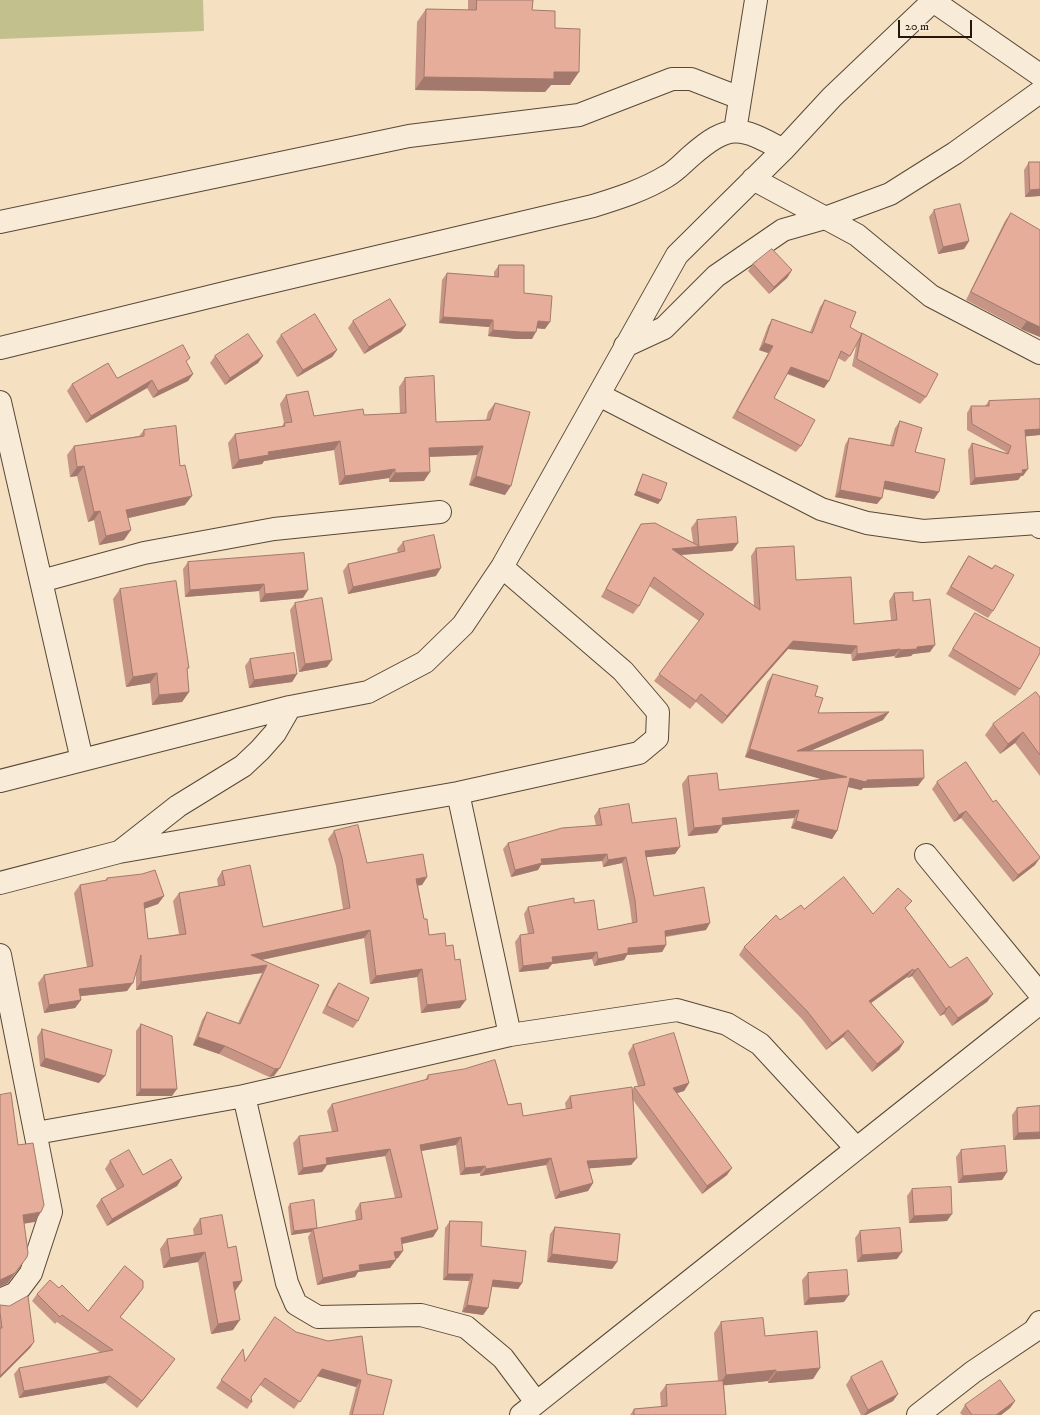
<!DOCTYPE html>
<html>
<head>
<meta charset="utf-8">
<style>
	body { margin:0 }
	#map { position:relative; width:1040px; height:1415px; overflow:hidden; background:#f5e0c1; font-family:"IM FELL DW Pica",serif }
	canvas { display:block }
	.scale { position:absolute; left:898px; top:20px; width:74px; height:18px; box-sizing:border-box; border:2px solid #24160b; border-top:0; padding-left:5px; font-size:12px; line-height:14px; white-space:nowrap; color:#24160b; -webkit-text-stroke:3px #f8ebd7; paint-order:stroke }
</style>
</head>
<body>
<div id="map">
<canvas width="1040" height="1415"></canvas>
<div class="scale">20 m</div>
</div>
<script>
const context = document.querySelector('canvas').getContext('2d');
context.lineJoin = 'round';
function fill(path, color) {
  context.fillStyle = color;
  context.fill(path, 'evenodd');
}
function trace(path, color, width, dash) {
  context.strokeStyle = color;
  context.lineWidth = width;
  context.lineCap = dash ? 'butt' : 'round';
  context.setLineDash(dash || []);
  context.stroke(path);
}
fill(new Path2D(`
	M0,0h203l1,31 -204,8z`), '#c2c18e');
const street = new Path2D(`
	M933,1l107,74
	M735,131l21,-131
	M753,179l104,56 74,61 109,57
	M0,222l409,-86 170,-21 93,-36h19l49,19
	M625,346l39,-18 52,-52 67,-46 42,-12 65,-24 65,-41 85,-61
	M0,348l237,-58 356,-84c26,-8 51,-16 74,-30 9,-5 16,-13 24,-20 38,-33 49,-30 92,-6
	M599,395l222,114 46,14 56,8 115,-8 2,4
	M0,402l82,358
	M41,581l103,-28 130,-24 166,-17
	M0,781l290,-74 78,-15 57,-30 38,-37 39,-58 175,-312 106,-105 49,-53 102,-97
	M458,793l52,242
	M122,850l56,-44 65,-40 17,-16 15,-17 15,-26
	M926,855l114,139
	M0,883l119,-31 339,-59 181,-40 18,-15 1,-26 -35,-41 -121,-104
	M0,955l51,257 -20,61 -15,20 -16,7
	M244,1096l43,187 9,21 22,13 103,-2 45,12 37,31 33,44
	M36,1133l208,-37 266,-61 167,-25 50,14 33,20 96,104
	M521,1415l519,-412
	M918,1415l55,-43 61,-41 6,-9`);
trace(street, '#584838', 24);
trace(street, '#f8ebd7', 22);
fill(new Path2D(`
	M468,0h65l-1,10 23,18 15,57h-19l-6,7 -130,-2 2,-68 9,-13 42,1z
	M1029,162h11v34l-15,1 -1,-27z
	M934,210l35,31 -5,8 -26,5 -9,-37z
	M1011,213l29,124 -19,-8 -55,-29 39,-79z
	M753,264l39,6 -5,8 -18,16 -21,-23z
	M499,265l25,28 21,36 -8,-1 -5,11h-16l-28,-3 1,-9 -50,-4 3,-43 5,-7 47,4v-5z
	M825,300l25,27 10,9 2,-3 64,64 -6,7 -68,-38 5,-24 -7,14 -5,6 -7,-4 -14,30 -37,-14 -13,24 27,48 -5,6 -64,-34 36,-65 -9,-3 9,-24 4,-7 38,13 10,-25z
	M353,321l53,4 -5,7 -37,22 -16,-26z
	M281,335l56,15 -5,7 -35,20 -21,-35z
	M215,356h48l-5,7 -33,22 -15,-22z
	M187,363l6,11 -5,7 -35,17 -6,-10 -61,35 -19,-32 5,-7 45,-6z
	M405,378l31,44 50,-2 2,-8 7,-9 10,92 -36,-10 8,-30 -47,2 -6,24 -35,1v-4l-50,7 -5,-35 -70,11 -2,3 -30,5 -4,-26 7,-9 47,-8 2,-3 -4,-19 6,-9 28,21 50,-1 36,-1 -1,-27z
	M1040,399v36l-15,1 -2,40h-2l-3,4 -48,5 -2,-35 4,-7 34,10v-1l-39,-22v-17l4,-7h14l4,-5z
	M900,421l15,31 19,47 -51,-10 -6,15 -42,-7 10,-52 4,-7 41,7 5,-17z
	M144,430l41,75 -57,13 -4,22 -25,5 -5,-25 -6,2 -11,-46 -7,1 -3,-22 7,-9 65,-10z
	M643,474l18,26 -3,4 -24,-9 7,-17z
	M697,520l41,23 -6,8 -51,4 73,51 -3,-50 5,-8 40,32 58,44 37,-4 -2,-19 5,-8 19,8 17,51 -17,2 -2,2 -16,2 -1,-2 -42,5 -1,-7 -63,-5 -66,75 -26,-22 -6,7 -36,-28 45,-60 -50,-35 -10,20 -6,8 -32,-17 35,-65 5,-8 52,18 -2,-14z
	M403,542l33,34 -88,18 -5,-23 5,-7 50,-11 -1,-4z
	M304,553l-1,45 -43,4 -1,-11 -74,6 -2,-28 5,-7z
	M969,556l23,12 3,-3 -2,46 -5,7 -42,-24 18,-31z
	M120,589l67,82 2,21 -7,10 -30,3 -2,-22 -24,4 -13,-88z
	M295,603l32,64 -28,5 -9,-62z
	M975,613l45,76 -5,7 -67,-40 22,-35z
	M250,659l47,15 -5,8 -43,6 -4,-22z
	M773,674l42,22 3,17 65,7 -73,31 108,35 -55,2 -2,2 -13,-3 -11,44 -5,8 -41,-11 3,-10 -72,7 -5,8 -29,3 -6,-52 6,-8 31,14 103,-11 -77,-22 22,-75z
	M1040,697v79l-25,-33 -15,11 -15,-19 8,-11z
	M937,782l98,83 -22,17 -52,-64 -7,4 -22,-33z
	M599,809l33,14 43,31 -29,3 8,39 52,34 -40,7v8l-4,7 -35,3 -3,5 -30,6 -2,-7 -40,5 -4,5 -29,3 -4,-30 5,-7 8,-1 -4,-20 4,-7 46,-4 24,27 34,-7 -2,-16 -8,-44 -19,4 -1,-6 -61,4 -3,5 -27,7 -8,-28 5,-6 88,-17 -2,-10z
	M334,831l33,32 60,14 -5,8h-4l6,34 5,16 17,11 14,62 -39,5 -4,-36 -47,7 -6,-46 -102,22 57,25 -45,91 -5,1 -50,-23 -26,-9 9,-25 5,-8 31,11 24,-50 -126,17v-16l-9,17 -47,5 1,4 -6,8 -31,5 -6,-30 6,-8 43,-8 -13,-74 6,-8 25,-4 2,-3 57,18 -6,8 -14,5 4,30 31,-5 -6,-33 6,-8 39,-7 -1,-7 5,-8 41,56 80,-18 -7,-43 -8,-27z
	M804,909l69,5 33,-5 44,59 43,26 -6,8 -35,24 -8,-12 -4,2 -28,-40 -4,2 -1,-1 -36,26 33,39 -5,8 -27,22 -29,-35 -17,13 -24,-31 -63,-64 5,-8 36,-27z
	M339,983l19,38 -5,7 -31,-15 11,-23z
	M141,1024l31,72h-36v-65z
	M42,1029l57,54 -59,-17 -3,-29z
	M633,1045l56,38 -5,8 -7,2 50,82 -25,19 -69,-94 4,58 -6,7 -42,3 4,15 -5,8 -33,8 -9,-34 -66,11v-3l-20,2 -4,-30 -35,6 17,78 -5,8 -31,7 -4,14 -3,1 -5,9 -32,4 -3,5 -38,8 -9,-48 3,-5 -20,3 -3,-28 2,-3 27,25 39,-9 -1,-9 5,-8 35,-5 -10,-42 -58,9 -5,7 -24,3 -5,-32 6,-7 33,-4 -5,-21 5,-7 93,-24 3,-5 80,30 15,11 43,-7 -1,-6 5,-7 62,-6 2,-3 4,-1 -10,-33z
	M1040,1106l-27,34 -1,-25 5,-7z
	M961,1150l46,22 -5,8 -44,3 -2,-26z
	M110,1161l33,14 39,3 -5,8 -70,40 -11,-20 5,-7 16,-9 -12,-21z
	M912,1189l35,32 -38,2 -2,-27z
	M200,1219l28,29 14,33 -7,10 -2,39 -22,4 -13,-72 -35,6 -3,-19 7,-10 27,-3 -1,-7z
	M450,1221l31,25 41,37 -4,6 -26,-2 -4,21 -5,7 -21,-3 7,-31 -26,-1 2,-52z
	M555,1227l62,35 -5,7 -65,-7 3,-28z
	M860,1231l37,28 -40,3 -2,-24z
	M808,1273l36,29 -40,3 -2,-25z
	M59,1288l29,23 55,-23 -5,7 -18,22 50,49 -33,42 -32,-25 -86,15 -5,-24 5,-6 82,-15 -44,-31 -2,2 -23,-23 5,-7z
	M0,1305l34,37 -4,6 -30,30z
	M721,1322l44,14 55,32 -7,11 -45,4v-2l-44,4 2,30h-96l4,-6 27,-2 -1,-14 6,-8 52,-4 -4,-48z
	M296,1332l71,42 16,41h-34l7,-28 -39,-11 -23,33 -34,-24 -9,12 1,5 -5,7 -31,-21 27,-39 2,12z
	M851,1377l47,17 -5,7 -27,14h-5l-15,-30z
	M1015,1401l-5,7 -9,7h-39l-2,-2 5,-8z`), '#c79585');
fill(new Path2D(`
	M554,72h25l-9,13h-19l-6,7 -130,-2 9,-13z
	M1040,189v7l-15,1 5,-7z
	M969,241l-5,8 -26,5 5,-7z
	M792,270l-5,8 -18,16 5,-7z
	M443,317l50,3 -4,7 -50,-4z
	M538,321l12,1 -5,7 -12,-1z
	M1027,321l13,6v10l-19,-8z
	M406,325l-5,7 -37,22 5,-7z
	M493,330l43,2 -4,7h-16l-28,-3z
	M764,343l9,3 -5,7 -9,-3z
	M337,350l-5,7 -35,20 6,-7z
	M263,356l-5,7 -33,22 5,-7z
	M791,367l38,14 -5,7 -38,-15z
	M193,374l-5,7 -35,17 5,-7z
	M152,380l-5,8 -61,35 5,-7z
	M1040,429v6l-20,2 5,-7z
	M340,441l-6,9 -70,11 -2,3 -30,5 7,-9 29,-8z
	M483,446l-6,9 -54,2 6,-9z
	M84,466l-7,10 -7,1 7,-10z
	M395,469l-6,9 -50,7 6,-9z
	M1028,469l-5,7h-2l-3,4 -48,5 5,-7 47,-8z
	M430,472l-6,9 -35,1 6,-9z
	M476,476l35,10 -6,9 -36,-10z
	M885,481l54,11 -5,7 -54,-11z
	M840,490l42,8 -5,6 -42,-7z
	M637,491l24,9 -3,4 -24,-9z
	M192,496l-7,9 -65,15 6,-10z
	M100,511l-6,9 -6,2 6,-10z
	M131,530l-7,10 -25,5 7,-9z
	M738,543l-6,8 -66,5 6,-7z
	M441,568l-5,8 -88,18 5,-7z
	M264,584l-5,7 -74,6 5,-7z
	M308,590l-5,8 -43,4 5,-8z
	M793,641l64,5 -6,8 -63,-5 -66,75 5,-8z
	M935,645l-5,7 -17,2 -2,2 -16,2 5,-8 17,-3z
	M900,649l-6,7 -42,5 5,-7z
	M332,660l-5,7 -28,5 6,-8z
	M157,673l-7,10 -24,4 7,-10z
	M297,674l-5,8 -43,6 5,-8z
	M189,692l-7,10 -30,3 7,-10z
	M889,712l-6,8 -92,39 6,-8z
	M1023,732l-8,11 -15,11 8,-10z
	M750,749l97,28 -6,8 -96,-28z
	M850,778l17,2 57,-2 -6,8 -55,2 -2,2 -17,-4z
	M799,810l-5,8 -72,7 -5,8 -29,3 6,-8 28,-10z
	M966,811l-5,7 -7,4 5,-7z
	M796,821l41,10 -5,8 -41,-11z
	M680,847l-5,7 -35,4 5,-7z
	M607,854l-5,7 -61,4 -3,5 -27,7 4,-7 26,-11z
	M626,857l-4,6 -19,4 5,-7z
	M1040,858l-5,7 -22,17 5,-7z
	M427,877l-5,8 -11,2 5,-8z
	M164,896l-6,8 -20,7 6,-8z
	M710,923l-4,7 -46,7 5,-6z
	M370,930l-6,8 -118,25 5,-8z
	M666,945l-4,7 -35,3 -3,5 -30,6 4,-7 30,-11z
	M597,952l-5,7 -40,5 -4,5 -29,3 4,-6 29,-9z
	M267,965l-5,8 -126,17 5,-8z
	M918,968l-6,8 -4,2 6,-7z
	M422,969l-5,8 -47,7 6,-8z
	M913,969l-6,8 -43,31 5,-7z
	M133,983l-6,8 -54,6 6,-8z
	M993,994l-6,8 -35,24 6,-8z
	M81,1000l-6,8 -31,5 5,-8z
	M466,1000l-6,8 -39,5 6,-8z
	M949,1006l-5,8 -4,2 6,-7z
	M848,1030l-5,7 -17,13 6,-7z
	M198,1037l27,9 -6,8 -26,-9z
	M904,1042l-5,8 -27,22 5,-8z
	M45,1058l60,18 -6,7 -59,-17z
	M280,1068l-6,8 -5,1 6,-8z
	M689,1083l-5,8 -16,5 5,-8z
	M141,1089h36l-5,7h-36z
	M1040,1132v7l-27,1 5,-7z
	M461,1137l-5,8 -41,7 5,-7z
	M390,1149l-5,7 -58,9 -5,7 -24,3 5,-7 23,-10z
	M551,1158l-5,7 -66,11 6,-7z
	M637,1158l-6,7 -49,4 5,-8z
	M485,1166l-5,7 -20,2 5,-7z
	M732,1168l-5,7 -25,19 5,-8z
	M1007,1172l-5,8 -44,3 5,-7z
	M182,1178l-5,8 -70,40 5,-7z
	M593,1183l-5,8 -33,8 5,-7z
	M41,1212l-6,10 -19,3 7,-10z
	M952,1214l-5,7 -38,2 5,-7z
	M317,1228l-2,3 -2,-2 -2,3 -20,3 3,-4z
	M438,1229l-5,8 -37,8 5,-7z
	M403,1251l-5,7 -9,2 5,-8z
	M205,1252l-7,10 -35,6 7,-10z
	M902,1252l-5,7 -40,3 5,-7z
	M552,1254l65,8 -5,7 -65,-7z
	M27,1257l-19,26 -8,4v-7z
	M396,1260l-6,8 -32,4 -3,5 -38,8 6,-7 36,-13z
	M448,1274h25l-4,7 -26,-1z
	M493,1280l29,3 -4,6 -30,-3z
	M242,1281l-7,10 -2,-9z
	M143,1288l-5,7 -23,29 5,-7z
	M849,1295l-5,7 -40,3 5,-7z
	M467,1305l21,3 -5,7 -21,-3z
	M240,1320l-7,10 -22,4 7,-10z
	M34,1342l-4,6 -30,30v-2z
	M175,1359l-5,7 -33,42 5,-7z
	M820,1368l-7,11 -45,4 8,-11z
	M322,1369l39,11 -5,7 -39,-11z
	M776,1370l-8,11 -50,5 8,-11z
	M110,1376l-5,7 -86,15 5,-7z
	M898,1394l-5,7 -27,14h-2l4,-5z
	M1015,1401l-5,7 -9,7h-5z`), '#a2796c');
const building = new Path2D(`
	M477,0h56l-1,10 23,1v17l25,1 -1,43h-25v7l-130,-2 2,-68 50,1z
	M1029,162h11v27l-10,1z
	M960,204l9,37 -26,6 -9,-37z
	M1011,213l29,17v97l-13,-6 -56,-29z
	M772,249l20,21 -18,17 -21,-23z
	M499,265h25v28l28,3 -2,26 -12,-1 -2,11h-15l-28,-2v-10l-50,-3 4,-44 51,4z
	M390,299l16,26 -37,22 -16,-26z
	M825,300l31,12 -6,15 12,7 -12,22 -9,-5 -12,30 -38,-14 -17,31 41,22 -14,26 -64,-35 36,-65 -9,-3 8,-24 40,14z
	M315,314l22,36 -34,20 -22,-35z
	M862,333l76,41 -12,23 -69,-38z
	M248,334l15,22 -33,22 -15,-22z
	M183,345l7,13 -4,3 7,13 -35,17 -6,-11 -61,36 -19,-32 36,-21 9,15z
	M434,376l2,46 54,-2 5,-17 35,9 -19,74 -35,-10 7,-30 -54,2 1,24 -35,1v-4l-50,7 -5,-35 -72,11 1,3 -30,5 -4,-26 50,-8 -1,-3 8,-1 -6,-27 22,-4 6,25 49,-7 1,6 42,-2 -1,-35z
	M1040,399v30l-15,1 3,39 -6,1 1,3 -48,5 -3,-35 36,11 3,-8 -39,-22 -1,-18h18v-5z
	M900,421l22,7 -7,24 30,7 -6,33 -54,-11 -3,17 -42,-8 9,-52 44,8z
	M176,426l4,40 5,-1 7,31 -66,14 5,20 -25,6 -6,-25 -6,1 -10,-46 -7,1 -3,-21 70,-10v-6z
	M643,474l24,9 -6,17 -24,-9z
	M736,517l2,26 -66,6 88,61 -4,-62 38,-2 2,34 55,-3 3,47 43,-4 -3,-27 19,-1v9l17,-2 5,46 -18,2v2l-17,1v-1l-43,5v-8l-64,-5 -66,75 -26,-22 -5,7 -37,-27 45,-60 -50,-37 -15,29 -33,-17 35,-65 14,-1 44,23 -2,-26z
	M434,535l7,33 -88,19 -5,-23 57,-13 -2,-9z
	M304,553l4,37 -43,4 -1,-10 -74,6 -2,-28z
	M969,556l23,13 3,-4 19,10 -21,36 -42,-24z
	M176,581l13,87h-2l2,24 -30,3 -2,-22 -24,4 -13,-88z
	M322,598l10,62 -27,4 -10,-61z
	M975,613l65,35v5l-20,36 -67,-40z
	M294,653l3,21 -43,6 -4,-21z
	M773,674l45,12 -3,10 8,2 -5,15 71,-1 -92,39 126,-1 1,28 -57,2 -1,2 -16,-4 -13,53 -41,-10 3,-11 -77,8 1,7 -29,3 -6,-52 29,-3 2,17 128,-13 -97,-28z
	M1036,692l4,5v58l-17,-23 -15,12 -15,-20z
	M966,762l27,40 3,-2 44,57v1l-22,17 -52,-64 -7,4 -22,-33z
	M629,804l3,19 44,-5 4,29 -35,4 9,45 50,-9 6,36 -45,8 1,14 -38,3v5l-30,6 -1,-7 -45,5 1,5 -30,4 -3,-31 14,-2 -6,-26 46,-9v5l20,-3 4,30 39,-8 -2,-22 -9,-43 -18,3 -1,-6 -66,5 1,4 -27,7 -7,-27 54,-15 40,-3 -3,-16z
	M358,825l9,38 56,-9 4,23 -11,2 8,40h3l2,16 16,-2 1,13 7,-1 2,15 5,-1 6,41 -39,5 -5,-36 -46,7 -6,-46 -119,25 68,30 -39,83 -5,1 -50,-23 -27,-9 9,-25 33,12 27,-59 -126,17v-27l-8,28 -54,6 2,11 -32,5 -5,-30 49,-9 -13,-81 27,-5v-2l35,-4 13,-4 9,26 -20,7 4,36 38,-5 -7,-41 46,-8 -3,-14 28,-6 13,62 87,-19 -8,-50 -8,-27z
	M844,877l29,37 25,-26 14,13 -7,7 45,60 17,-11 26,37 -35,24 -9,-12 -3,3 -28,-41 -4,3 -1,-2 -44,32 35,41 -27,22 -29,-34 -16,13 -25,-32 -63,-64 32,-32 4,5 21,-15 3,4z
	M339,983l30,15 -11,23 -31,-15z
	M141,1024l31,12 5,53h-36z
	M42,1029l70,21 -7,26 -60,-18z
	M674,1033l15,50 -16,5 59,80 -25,18 -73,-99 11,-2 -12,-40z
	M495,1060l13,45 13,-2 2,13 49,-8 -2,-12 62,-9 5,71 -50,3 6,22 -33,9 -9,-34 -65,11 -1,-3 -20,2 -4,-31 -41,8 18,84 -37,9 2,13 -9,1 2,8 -37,5 1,5 -37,8 -10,-49 49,-10 -2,-16 42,-6 -12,-48 -64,9 1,6 -24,4 -4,-32 39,-5 -6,-27 96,-25v-4l36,-6z
	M11,1093l7,52 15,-2 11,62 -3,7 -18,3 5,38 -1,4 -12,16 -15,7v-185z
	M1040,1106v26l-22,1 -1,-25z
	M1005,1146l2,26 -44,4 -2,-26z
	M129,1150l14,25 28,-16 11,19 -70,41 -11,-20 23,-13 -14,-25z
	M951,1187l1,27 -38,2 -2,-27z
	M314,1200l3,28 -23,3 -4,-27z
	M222,1215l6,33 8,-2 6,35 -9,1 7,38 -22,4 -13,-72 -35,6 -3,-19 35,-5 -2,-15z
	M450,1221l32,1 -1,24 45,5 -4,32 -29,-3 -5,28 -21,-3 6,-31h-25z
	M555,1227l65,7 -3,28 -65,-8z
	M900,1228l2,24 -40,3 -2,-24z
	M125,1266l18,15v7l-23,29 55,42 -33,42 -32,-25 -86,15 -5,-23 94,-18 -51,-35 -2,2 -23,-23 13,-14 9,8 3,-3 26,26z
	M847,1270l2,25 -40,3 -1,-25z
	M28,1296l6,46 -34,34v-48h2l-2,-16v-7l9,1z
	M275,1317l21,15 32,9 34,-5 5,38 25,6 -9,35h-31l9,-35 -39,-11 -22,33 -35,-24 -14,19 1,5 -31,-22 22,-31 2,12z
	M763,1318l2,18 52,-5 3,37 -44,4v-2l-50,5 -5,-53z
	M882,1361l16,33 -30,16 -17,-33z
	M1000,1380l15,21 -19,14h-24l-7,-10z
	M723,1381l3,34h-92v-6l33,-3 -1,-21z`);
fill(building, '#e7ad9b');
trace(building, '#a2796c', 1);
</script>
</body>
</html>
